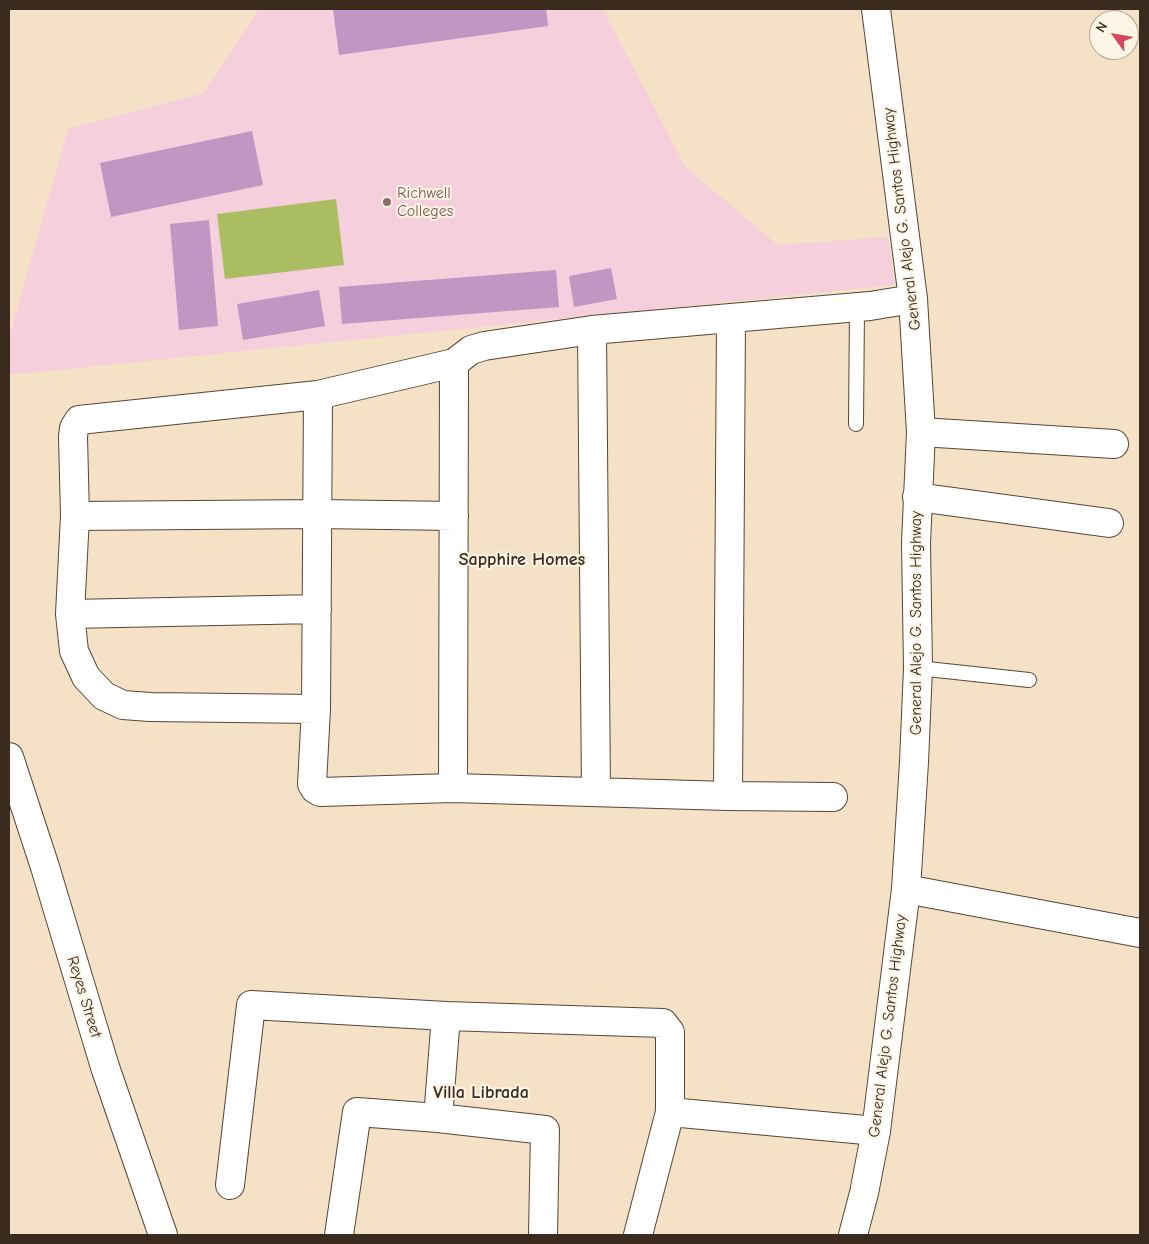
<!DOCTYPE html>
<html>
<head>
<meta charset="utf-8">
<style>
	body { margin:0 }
	#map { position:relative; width:1149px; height:1244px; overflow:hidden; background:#f5e2c6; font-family:"Comic Neue",sans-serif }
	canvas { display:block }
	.frame { position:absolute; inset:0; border:10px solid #3b2a1e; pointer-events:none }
	.north { position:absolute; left:1089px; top:10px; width:50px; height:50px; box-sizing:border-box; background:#fcf5e5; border:1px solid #afa495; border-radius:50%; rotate:302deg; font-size:14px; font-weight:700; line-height:20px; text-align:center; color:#3b2a1e }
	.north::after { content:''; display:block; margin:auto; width:18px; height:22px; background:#d1495b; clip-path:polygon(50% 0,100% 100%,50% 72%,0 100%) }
</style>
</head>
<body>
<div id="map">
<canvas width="1149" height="1244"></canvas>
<div class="frame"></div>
<div class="north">N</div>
</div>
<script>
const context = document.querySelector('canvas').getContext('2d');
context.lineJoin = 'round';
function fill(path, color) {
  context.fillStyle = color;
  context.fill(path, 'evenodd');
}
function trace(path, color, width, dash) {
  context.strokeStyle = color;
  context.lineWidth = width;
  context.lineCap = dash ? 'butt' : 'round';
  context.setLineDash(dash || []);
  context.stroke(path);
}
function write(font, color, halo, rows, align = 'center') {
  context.font = font + ' "Comic Neue",sans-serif';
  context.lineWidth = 4;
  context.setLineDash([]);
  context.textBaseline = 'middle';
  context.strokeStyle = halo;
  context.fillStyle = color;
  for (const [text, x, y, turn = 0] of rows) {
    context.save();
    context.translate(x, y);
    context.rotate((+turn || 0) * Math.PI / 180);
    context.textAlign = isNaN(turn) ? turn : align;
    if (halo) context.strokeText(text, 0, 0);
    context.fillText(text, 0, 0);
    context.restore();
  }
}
fill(new Path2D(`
	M259,9h344l82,158 93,78 110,-8 7,48 -886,90v-38l59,-208 136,-36z`), '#f5cfdb');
fill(new Path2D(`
	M336,199l8,66 -119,14 -8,-65z`), '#aabd61');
fill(new Path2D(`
	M333,9h213l2,17 -209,29z
	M252,131l11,54 -152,32 -11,-54z
	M209,220l9,106 -39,4 -9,-106z
	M611,268l6,31 -43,8 -5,-31z
	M556,270l3,37 -217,17 -3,-37z
	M319,290l6,36 -82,14 -6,-36z`), '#c395c2');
const service = new Path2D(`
	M856,424l1,-117
	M918,668l111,12`);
const minor = new Path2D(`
	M592,330l4,462
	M318,395l-2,314 -4,75 3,5 5,3 133,-4 275,8 105,1
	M921,432l193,12
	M917,497l192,26
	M75,516l243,-2 136,2
	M70,614l247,-5
	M316,709l-166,-2 -27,-2 -19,-9 -18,-19 -12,-26 -4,-37 5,-98 -2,-79 1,-9 5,-8 239,-25 136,-32 17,-13 13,-4 108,-16 278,-24 43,-7
	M453,788l1,-425
	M728,796l3,-478
	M906,889l234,44
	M670,1112l206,19
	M438,1118l8,-102
	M230,1185l21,-180 195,11 217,7 7,9v80l-32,123
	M339,1235l18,-123 81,6 107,12 -2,105`);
const tertiary = new Path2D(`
	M9,757l36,110 60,200 58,168`);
const secondary = new Path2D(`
	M853,1235l11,-42 12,-62 30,-242 8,-127 4,-94 -2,-125 5,-111 -8,-133 -37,-290`);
trace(service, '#574637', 16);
trace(minor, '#574637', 30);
trace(tertiary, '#574637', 30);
trace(secondary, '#574637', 30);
trace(service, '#fff', 14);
trace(minor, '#fff', 28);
trace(tertiary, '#fff', 28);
trace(secondary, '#fff', 28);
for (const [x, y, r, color] of [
	[387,202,5,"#8d6e63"]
]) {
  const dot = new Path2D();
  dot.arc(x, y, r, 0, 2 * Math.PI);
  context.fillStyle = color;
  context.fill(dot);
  trace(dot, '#fcf5e5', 2);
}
write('16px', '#785e54', '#fcf5e5', [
	["Richwell",397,193],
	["Colleges",397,211]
], 'left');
write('16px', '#3b2a1e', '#fcf5e5', [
	["General Alejo G. Santos Highway",902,219,-97],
	["General Alejo G. Santos Highway",916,623,-90],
	["Reyes Street",84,997,73],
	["General Alejo G. Santos Highway",888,1026,-83]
]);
write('bold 18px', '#3b2a1e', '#fcf5e5', [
	["Sapphire Homes",522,560],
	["Villa Librada",481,1093]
]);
</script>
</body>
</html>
